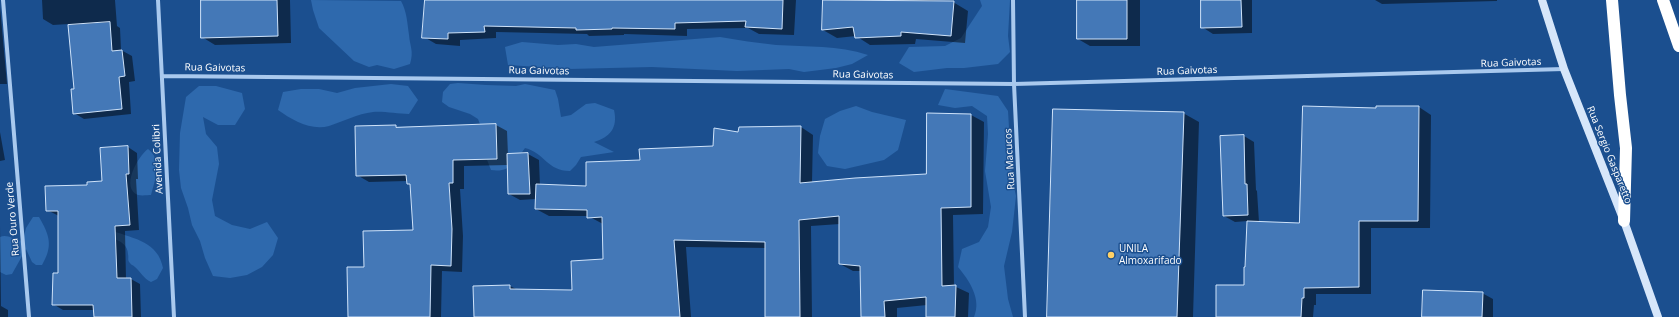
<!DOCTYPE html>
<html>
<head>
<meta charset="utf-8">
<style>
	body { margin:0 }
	canvas { display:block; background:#1b4f8f }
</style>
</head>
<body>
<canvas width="1679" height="317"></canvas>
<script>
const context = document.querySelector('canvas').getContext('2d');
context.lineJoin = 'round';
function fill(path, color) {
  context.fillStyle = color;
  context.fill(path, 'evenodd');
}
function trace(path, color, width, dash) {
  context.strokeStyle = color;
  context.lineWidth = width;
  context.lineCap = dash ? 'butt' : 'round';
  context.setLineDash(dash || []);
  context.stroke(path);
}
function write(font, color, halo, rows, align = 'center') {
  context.font = font + ' "Open Sans",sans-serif';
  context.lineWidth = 3;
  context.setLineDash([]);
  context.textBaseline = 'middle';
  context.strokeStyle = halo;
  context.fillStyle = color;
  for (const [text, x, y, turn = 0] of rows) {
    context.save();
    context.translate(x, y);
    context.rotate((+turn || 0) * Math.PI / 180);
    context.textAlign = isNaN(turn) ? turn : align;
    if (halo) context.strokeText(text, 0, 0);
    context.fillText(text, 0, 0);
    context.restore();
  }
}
fill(new Path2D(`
	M311,0l90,1c6,11 6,21 8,34 1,12 5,16 1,29l-16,5 -17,-4 -8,2 -15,-6 -35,-33 -6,-18z
	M980,0h30l-2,36 2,16 -12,12 -34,4h-17l-33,4 -15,-9 10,-16 36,-1 16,-8 21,-32z
	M720,37c18,3 37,6 56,8 31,2 62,0 92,10l-16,9 -16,4 -32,4 -15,-3 -52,2 -85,-4 -84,2 -60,-4 -3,-18 17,-5 36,3 18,-1 18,3z
	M458,83l28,2 30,1 9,-2 30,6 3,9 3,18 10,-2 15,-11 9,-1 19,7c4,18 -4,27 -20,32l20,10 -33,5 -5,8 -6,6c-23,0 -25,-18 -45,-23 -10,14 -15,25 -34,22l-7,-18v-17l-6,-16 -8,-5 -21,-7 -7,-5 1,-10 7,-8z
	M391,84l17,2 10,14 -9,14c-11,0 -26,-3 -36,-2 -16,2 -29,9 -44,14 -18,5 -37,-6 -51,-16l5,-18 18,-3h18l18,4 18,-5z
	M199,86h17l26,7 3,16 -10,16h-17l-15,-8 3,17 11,13 2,17 -7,36 3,16 17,9 18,4 17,-7 11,16 -5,17 -11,12 -15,8 -17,3 -17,-2 -8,-18 -5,-17 -8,-16 -4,-17 -7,-20 -2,-18 1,-37 6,-36z
	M945,89l53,7 10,15 4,67 4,18 -4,36 -8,34 4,33 5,18h-39c8,-18 -5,-37 -16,-50l4,-18 17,-7 9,-15 3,-20 -6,-36 3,-37 -1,-18 -15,-10 -17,2 -17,-3z
	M856,106l16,6 34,8 -8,30 -14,10 -39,9 -18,-3 -9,-13 2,-17 5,-17 15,-8z
	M148,149c15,11 7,31 3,46 -3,0 -9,1 -13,0 -18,-7 0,-39 10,-46z
	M33,217h6c11,19 14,29 3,48h-6l-4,-3 -6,-13 -14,25 -6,1 -6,-3v-35c6,-3 13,1 18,4l5,-1 3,-12z
	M113,231c22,8 45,11 50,37l-6,11 -6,3c-8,-4 -10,-10 -16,-15 -2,-2 -4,-2 -5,-4 -3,-3 -1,-5 -2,-9 0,-8 -7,-13 -14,-15z`), '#2e69ad');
fill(new Path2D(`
	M42,0h73l2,26 3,2 1,22 11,6 3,25 -6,1 2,32 -47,5 -10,-6 1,-23 -6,-66 -16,1 -10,-6z
	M202,0h88l1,43 -76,2 -13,-8z
	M426,0h370l-2,35 -35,-1 -11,-6 -61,1v7l-63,-2v1l-35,1 -2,-2 -91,-2v6l-36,2v6l-24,-2 -12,-7z
	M824,0h105l24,2 15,9 -3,32 -49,-4 -1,5 -45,1 -14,-9 -19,2 -14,-8z
	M1078,0h62v46h-50l-12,-7z
	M1202,0h50v33l-39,1 -11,-7z
	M1375,0h122v1l-115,3z
	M0,7l7,77h-7z
	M1419,107l12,8 -1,113h-59v66h-55v11h-2l-1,12h-96l28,-31 3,-65 -13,1 -11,-6 20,-80 10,6 2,48 1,1 2,31 41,2 77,-115z
	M1183,113l16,9 -6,195h-145z
	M928,114l43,1 13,7 -1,92 -30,1 1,71 15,7 -1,24h-41v-12l-30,3v9h-35l-1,-46h-8l-13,-7v-40l-29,2 1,91h-46v-69l-80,-1 5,70h-216l35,-31 8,4 55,1 31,-31 -1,-36 -15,-8h-39l-13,-7v-10l-16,1 -11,-6 -1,-29 -44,1v23h-4l3,47 -1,36 -20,-1 -1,46h-92l16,-49 49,-37 -3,-46 -3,-2 -1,-2 -38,1 -12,-7 38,-49 3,2 98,-3 11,6 1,24 20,-1 11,6 1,26 47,1 54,-26 73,-14 25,-13 62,-7 12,8 -1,48 115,-8z
	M0,132l5,28 -5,1z
	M128,147l9,6 1,26h-2l3,51 -14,1 1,48h5l9,5 1,33h-46l-1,-7h-31l-10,-6 6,-30v-58l-12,-6 41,-24 15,-4z
	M0,225l1,81 7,4v7h-8z
	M1482,293l11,6v18h-70z`), '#0007');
const building = new Path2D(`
	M201,0h76l1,36 -77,2z
	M425,0h358l-1,29 -37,-2 1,-6 -71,2v6l-63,-1v1l-36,1v-2l-92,-2 1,6 -37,1v6l-26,-1z
	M823,0l131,1 -3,35 -50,-4v4l-46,2 -2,-11 -31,3z
	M1077,0h50v39h-50z
	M1201,0h40l1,27 -41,1z
	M110,22l2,29 10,-1 3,26 -6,1 3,32 -49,5 -2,-25h3l-6,-64z
	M1303,106l73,2v-2h43l-1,115h-59v66l-55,1v10h-2l-1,19h-85v-32h28v-18h1l2,-46 52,2z
	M1053,109l131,3 -7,205h-130z
	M927,113l44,1v93l-30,1 1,78 14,-1 -1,32h-29v-20l-42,4 1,16h-24l-1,-51 -21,-2v-48l-40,4 1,97h-35v-75l-91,-2 6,77h-206l-1,-31 37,-1v4l62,1 -1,-29 32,-2 -1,-42 -15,1v-8l-52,-1 1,-25 50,2v-24l54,-2 -1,-11 74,-3 1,-18 24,4 1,-5 62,-1 -1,57 55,-5 71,-4z
	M496,124l1,35 -44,1v23h-4l3,46 -1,37 -20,-1 -1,52h-82l-1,-50h17l-1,-36 50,-1 -3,-46h-3l-1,-9 -50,1 -1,-50 41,-1v2z
	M1244,135l1,49h2l1,31 -25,1 -3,-80z
	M128,146l1,28h-3l4,51 -15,1 2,52h14l1,39h-38l-1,-12h-41l1,-32h5v-62h-12l-1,-25 42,-1v-3l15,-1 -2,-33z
	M528,153l2,41h-22l-1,-40z
	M1423,290l60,2 -1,25h-60z`);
fill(building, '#4478b7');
trace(building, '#cfe3fa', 1);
trace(new Path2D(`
	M3,0l26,317
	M158,0l16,317
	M1013,0l1,84 11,233
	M162,76l852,8 550,-15`), '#a9c9ee', 4);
trace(new Path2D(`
	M1542,0l22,69 60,152 34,96`), '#d6e6fa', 8);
trace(new Path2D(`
	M1612,0l8,95 6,53 -2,73
	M1663,0l16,46`), '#fff', 12);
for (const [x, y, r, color] of [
	[1111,255,4,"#ffd166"]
]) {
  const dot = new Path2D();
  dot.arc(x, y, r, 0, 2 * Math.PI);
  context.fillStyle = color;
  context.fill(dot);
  trace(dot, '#1b4f8f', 1.5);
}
write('10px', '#fff', '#1b4f8f', [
	["Rua Gaivotas",1511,63,-2],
	["Rua Gaivotas",215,68,1],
	["Rua Gaivotas",539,71,1],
	["Rua Gaivotas",1187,71,-2],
	["Rua Gaivotas",863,75,1],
	["Rua Sergio Gasparetto",1609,155,68],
	["Avenida Colibri",158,159,-93],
	["Rua Macucos",1010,159,-93],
	["Rua Ouro Verde",13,219,-95]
]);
write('10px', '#fff', '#1b4f8f', [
	["UNILA",1119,249],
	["Almoxarifado",1119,261]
], 'left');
</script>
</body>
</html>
